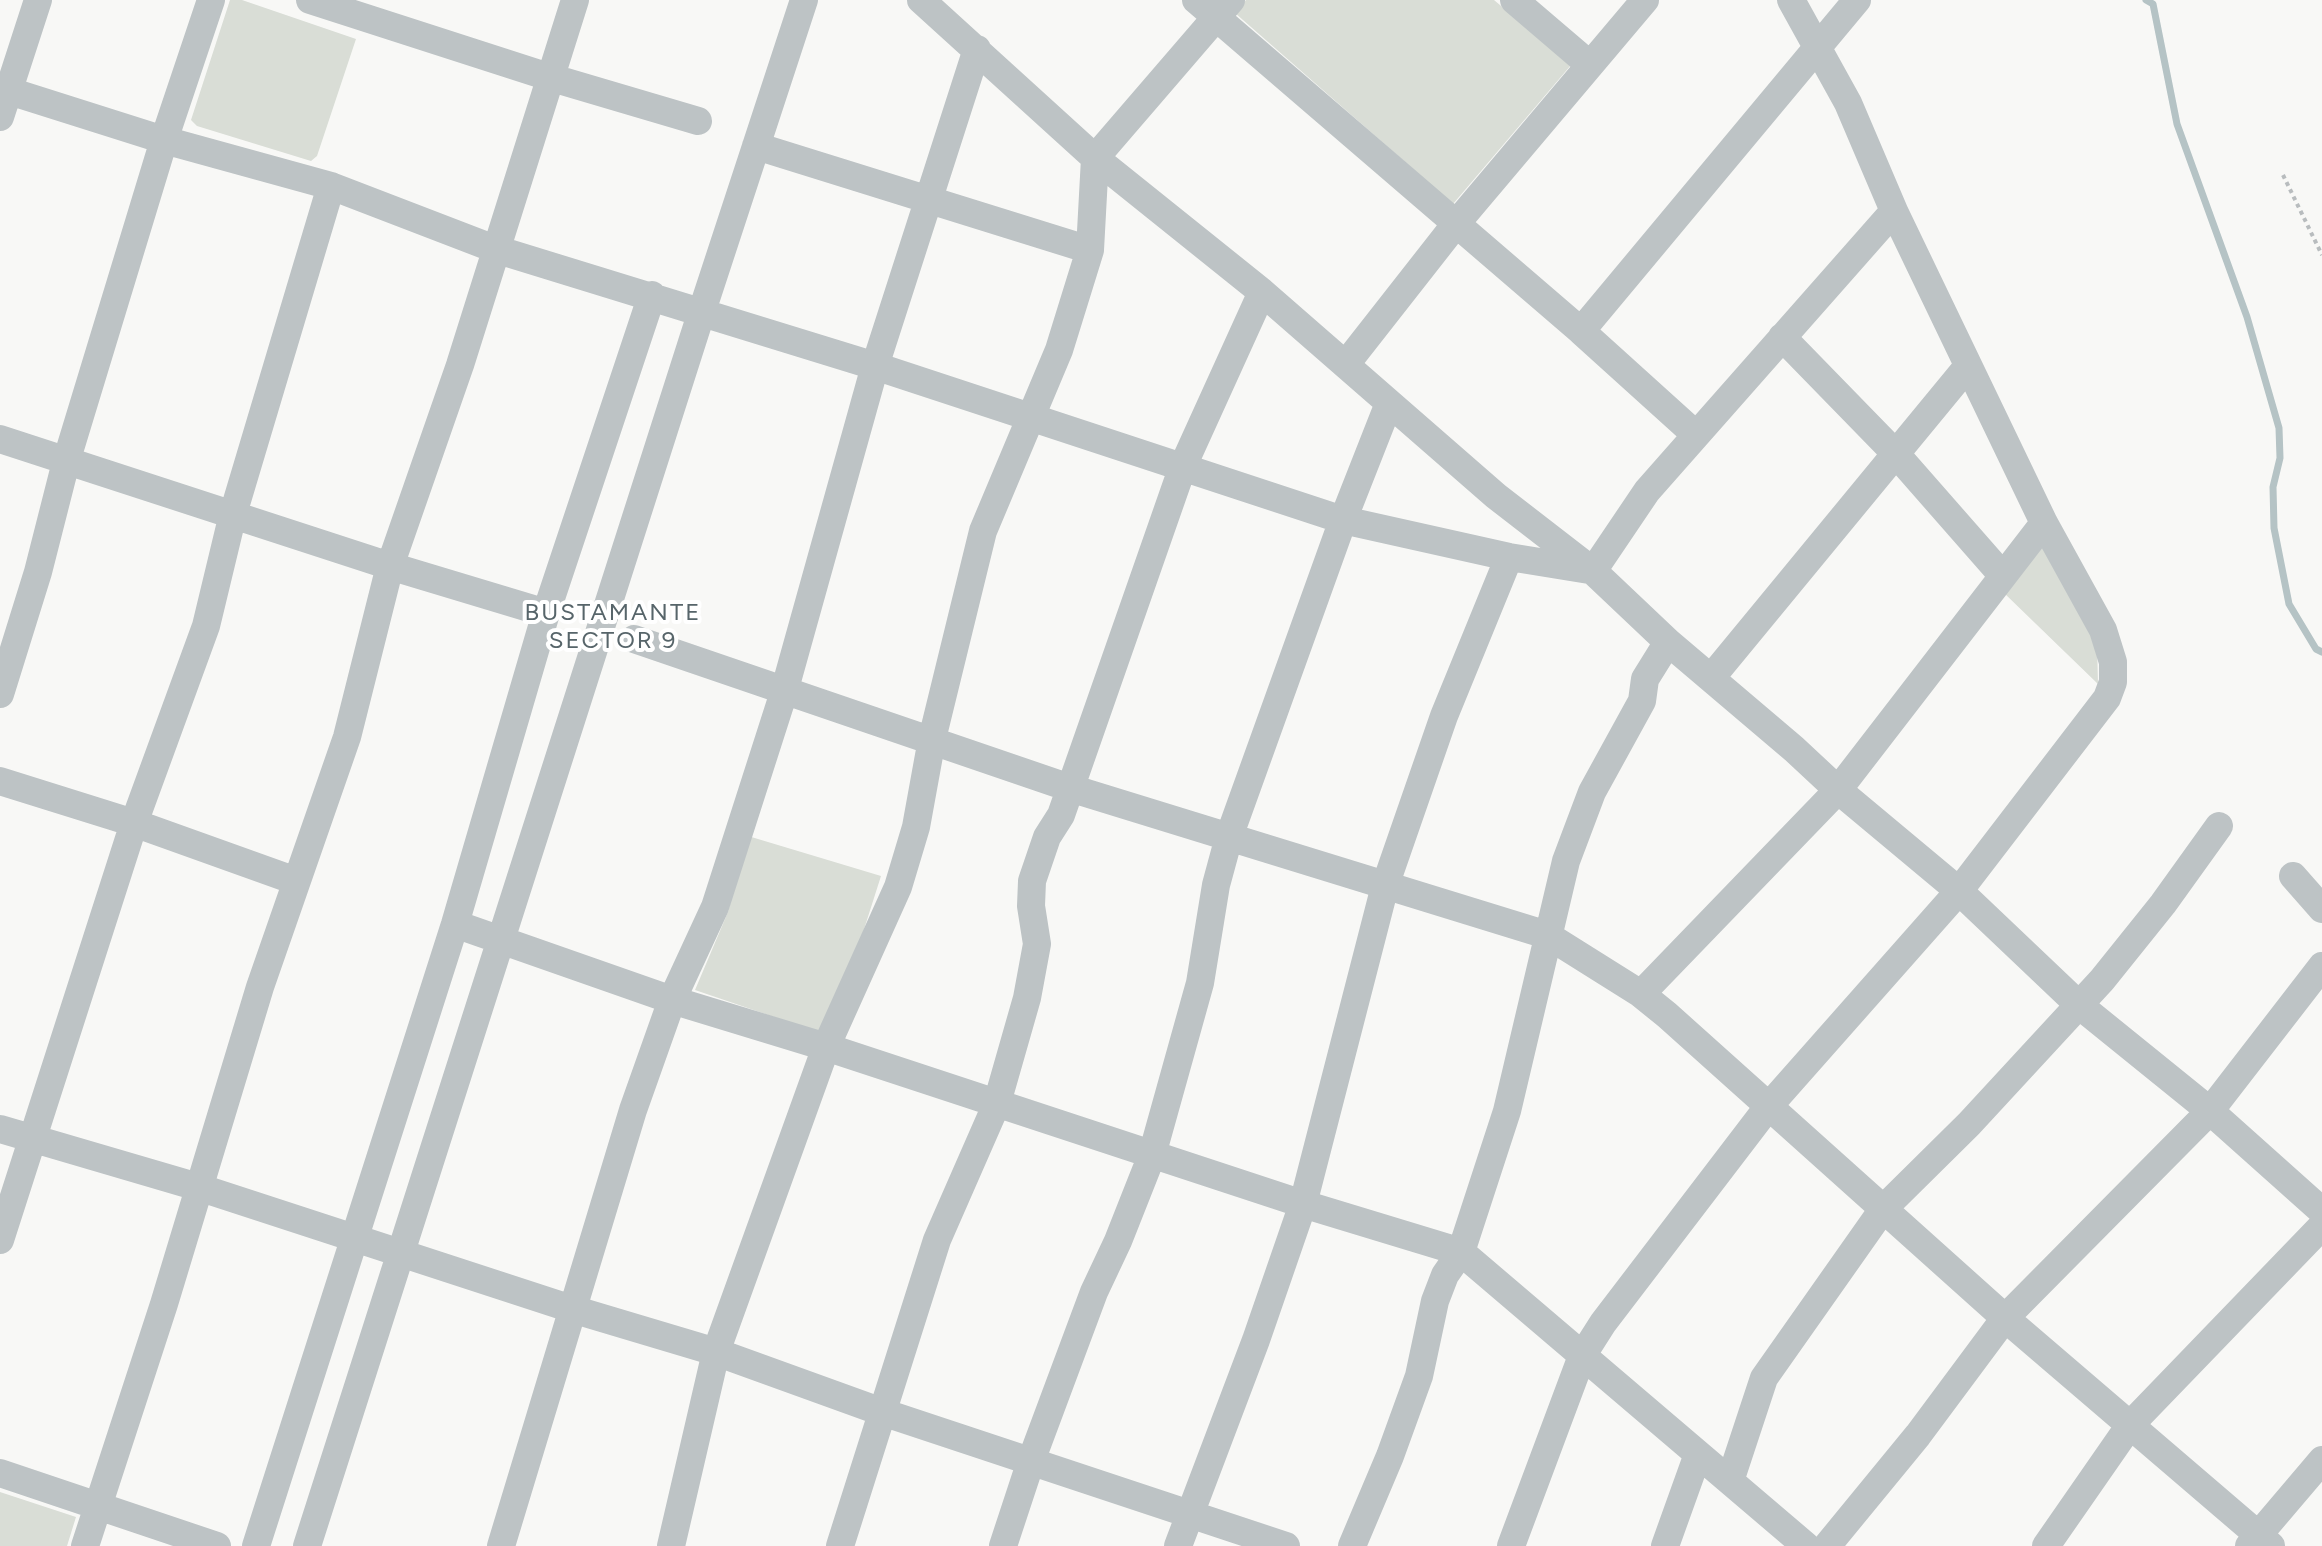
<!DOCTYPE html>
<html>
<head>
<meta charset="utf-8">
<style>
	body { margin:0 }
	canvas { display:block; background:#f8f8f6 }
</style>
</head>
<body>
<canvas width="2322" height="1546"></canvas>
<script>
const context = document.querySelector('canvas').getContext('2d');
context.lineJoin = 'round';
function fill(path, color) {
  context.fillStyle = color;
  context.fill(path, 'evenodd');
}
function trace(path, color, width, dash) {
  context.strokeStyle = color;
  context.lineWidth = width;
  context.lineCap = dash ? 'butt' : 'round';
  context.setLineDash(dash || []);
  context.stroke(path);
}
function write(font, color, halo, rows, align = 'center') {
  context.font = font + ' Figtree,sans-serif';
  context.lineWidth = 8;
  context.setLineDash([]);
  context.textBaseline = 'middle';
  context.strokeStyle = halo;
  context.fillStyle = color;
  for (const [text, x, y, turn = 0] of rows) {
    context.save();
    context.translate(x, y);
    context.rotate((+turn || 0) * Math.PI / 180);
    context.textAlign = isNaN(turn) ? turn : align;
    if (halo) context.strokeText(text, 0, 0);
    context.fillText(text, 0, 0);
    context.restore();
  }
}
fill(new Path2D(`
	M230,0h12l114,39 -39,117 -6,5 -114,-35 -6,-6z
	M1246,0h248l77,65 -118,139 -218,-191z
	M2044,540l53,105 1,39 -94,-91z
	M748,836l133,40 -23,72 -34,86 -129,-44 33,-78z
	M0,1492l76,25 -9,29h-67z`), '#d9ddd6');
trace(new Path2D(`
	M2146,0l7,4 24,120 70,193 32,111 1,30 -7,29 1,41 15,76 27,45 6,3`), '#b5c3c5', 7);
trace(new Path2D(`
	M2283,175l39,80`), '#b8bcbe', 4, [4, 4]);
trace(new Path2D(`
	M310,0l239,77 149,44
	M921,0l174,158 167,134 234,204 97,75 75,71 126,107 44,41 121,101 120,114 131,106 112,100
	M1196,0l385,331 114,103
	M1514,0l76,65
	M0,88l164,52 167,46 164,63 380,117 468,154 166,37 80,13
	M0,117l38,-117
	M756,146l334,104
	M1581,331l276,-331
	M1782,337l114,117 107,122
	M1346,364l109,-139 190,-225
	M0,439l390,127 156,47
	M1593,571l54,-80 247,-280
	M634,639l436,149 477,147 94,59 26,21 338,303 266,228
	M1711,678l257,-312
	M0,694l38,-122 28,-110 98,-322 47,-140
	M0,781l134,42 162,58
	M2293,876l29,33
	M455,924l217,76 154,47 477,157 158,48 345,294
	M1641,994l197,-204 206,-267
	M0,1129l198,58 374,122 144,43 166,60 404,134
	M0,1240l134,-417 72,-197 27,-112 98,-328
	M0,1473l217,73
	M1730,1481l34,-103 119,-169 86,-85 133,-144 61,-76 56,-78
	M85,1546l79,-242 96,-317 87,-250 43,-171 70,-201 115,-365
	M256,1546l199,-622 91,-311 106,-318
	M307,1546l395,-1235 102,-311
	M501,1546l132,-436 39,-110 43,-93 69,-215 91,-326 102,-317
	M671,1546l45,-194 110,-305 72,-160 18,-60 16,-88 51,-208 76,-181 31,-100 5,-92 136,-158
	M840,1546l97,-306 60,-137 30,-105 10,-54 -6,-38 1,-25 15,-44 14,-22 122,-349 79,-174
	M1003,1546l28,-85 63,-169 24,-51 34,-86 48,-172 16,-98 13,-48 114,-317 46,-117
	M1178,1546l78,-206 47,-136 82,-318 59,-170 65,-159
	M1352,1546l38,-90 29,-80 16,-75 10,-26 16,-23 46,-141 59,-250 26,-69 50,-91 3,-22 23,-37
	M1511,1546l71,-190 21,-33 165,-216 191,-216 148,-193 6,-16v-20l-10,-32 -59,-107 -150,-312 -46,-108 -57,-103
	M1665,1546l33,-92
	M1827,1546l91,-111 87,-117 205,-207 112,-145
	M2046,1546l84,-121 192,-199
	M2249,1546l73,-86`), '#bdc3c5', 28);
context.letterSpacing = '2px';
write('24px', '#57656a', '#fff', [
	["BUSTAMANTE",613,613],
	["SECTOR 9",613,641]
]);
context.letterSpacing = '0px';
</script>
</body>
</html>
